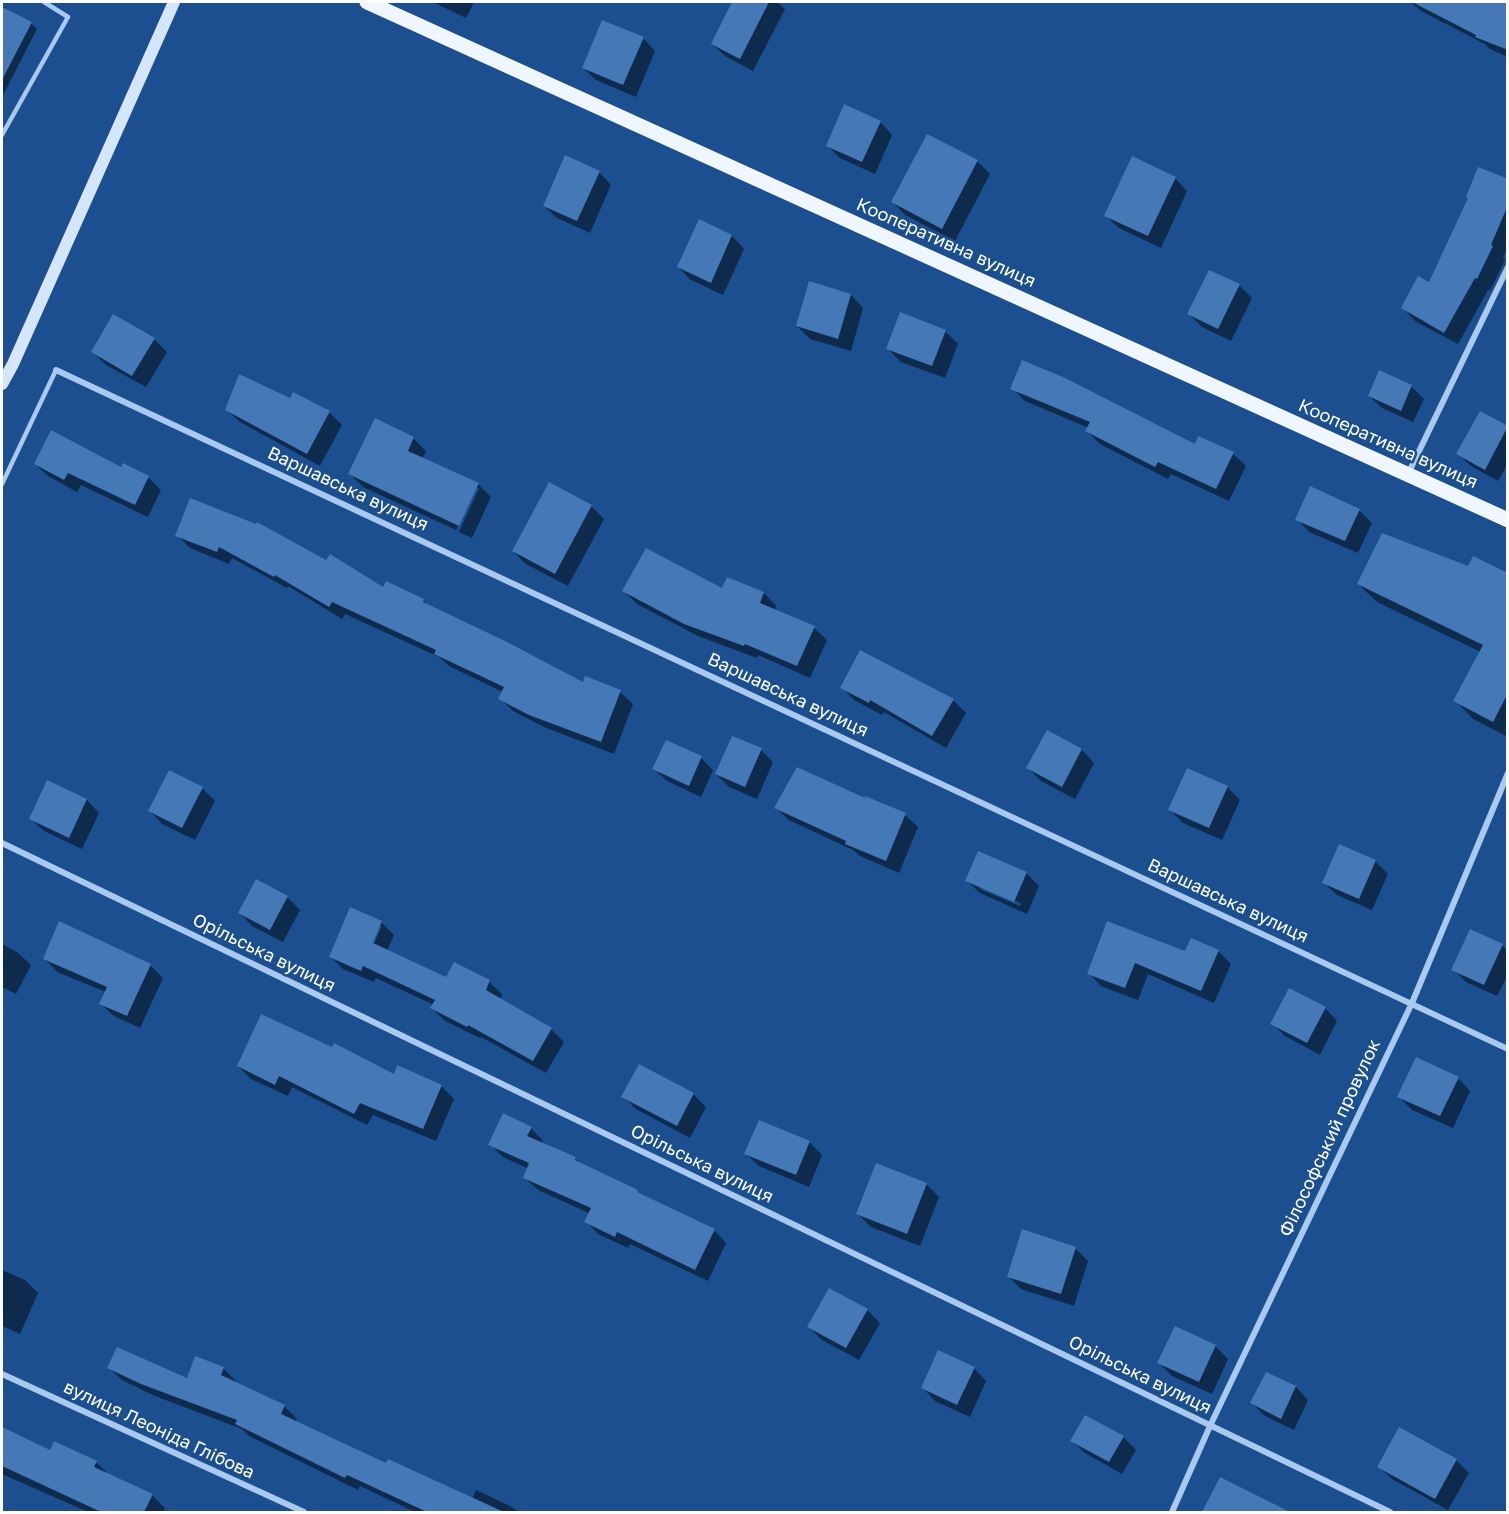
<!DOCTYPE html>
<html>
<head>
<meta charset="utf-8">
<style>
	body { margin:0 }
	#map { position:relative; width:1509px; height:1514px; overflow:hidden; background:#1b4f8f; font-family:"Golos Text",sans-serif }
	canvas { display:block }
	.frame { position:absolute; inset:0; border:3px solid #fff; pointer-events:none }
</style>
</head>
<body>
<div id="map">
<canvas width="1509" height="1514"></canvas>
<div class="frame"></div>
</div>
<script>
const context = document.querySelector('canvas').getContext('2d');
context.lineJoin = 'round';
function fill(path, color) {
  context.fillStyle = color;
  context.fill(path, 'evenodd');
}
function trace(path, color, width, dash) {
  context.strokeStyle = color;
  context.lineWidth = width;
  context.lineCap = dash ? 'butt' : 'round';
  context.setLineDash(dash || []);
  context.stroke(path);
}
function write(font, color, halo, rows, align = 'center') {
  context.font = font + ' "Golos Text",sans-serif';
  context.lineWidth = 5;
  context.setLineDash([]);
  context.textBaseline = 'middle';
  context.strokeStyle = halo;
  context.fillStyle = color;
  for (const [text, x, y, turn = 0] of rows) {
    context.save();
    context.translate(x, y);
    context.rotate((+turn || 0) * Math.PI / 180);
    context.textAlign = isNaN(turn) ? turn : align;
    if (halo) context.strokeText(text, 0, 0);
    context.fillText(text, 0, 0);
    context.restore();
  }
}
fill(new Path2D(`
	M433,2h41l-8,16z
	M734,2h43l8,7 -32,62 -28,-15 -13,-12z
	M1411,2h73l7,3 1,-3h5l11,4v51l-18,-8 -5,-5 -64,-33z
	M2,9l29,14 6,6 -35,68z
	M643,38l12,13 -19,46 -40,-17 -13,-12z
	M880,122l12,13 -17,39 -35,-16 -12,-12z
	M977,161l13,13 -35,67 -50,-26 -12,-13z
	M599,172l12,13 -21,48 -33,-15 -13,-12z
	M1175,178l12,13 -26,57 -42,-20 -13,-12z
	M1508,181v66l-5,11 2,2 -15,31 -2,-1 -30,54 -43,-23 -12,-13 27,-24z
	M700,221l32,15 12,13 -21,46 -32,-15 -13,-13z
	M1239,285l13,13 -21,43 -29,-14 -13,-13z
	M851,295l12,13 -12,43 -41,-12 -13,-13z
	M945,331l13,13 -13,34 -44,-16 -13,-13z
	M154,339l13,13 -21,35 -40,-22 -13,-13z
	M1411,386l13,13 -11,23 -31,-14 -13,-12z
	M1012,388l183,58 38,8 13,12 -17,35 -58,-27 -3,5 -68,-35 -13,-13 2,-3 -64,-27z
	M294,394l35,18 13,13 -22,41 -80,-44 -13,-12 63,-10z
	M1481,413l27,15v35l-10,18 -27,-15 -13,-12z
	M413,438l13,13 -4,8 56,25 13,13 -19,41 -13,-6 20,-44h-4l-19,42 -93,-43 -13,-13z
	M35,464l87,5 26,8 13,13 -13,27 -67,-32 -4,7 -29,-16z
	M591,506l13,13 -36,67 -42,-22 -13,-13z
	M1359,510l13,13 -14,30 -49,-21 -12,-13z
	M177,535l150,27 57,28 39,10 7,7 154,77 2,-6 34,14 13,12 -19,50 -70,-27 -31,-16 -13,-13 3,-6 -54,-26 -10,-9 -94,-43 -3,5 -54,-33 -1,2 -55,-30 -3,6 -39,-16z
	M1469,568l39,7v162l-35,-18 -18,-19 26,-48 -104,-50 -19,-18z
	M728,579l36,14 12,13 -1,5 39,17 13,12 -17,38 -52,-23 -1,3 -59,-22 -61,-32 -13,-13 99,-1z
	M842,687l111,13 13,13 -20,35 -62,-36 -2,3 -28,-15z
	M1048,732l34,18 12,13 -19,36 -34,-18 -13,-13z
	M761,750l12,12 -16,37 -28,-12 -13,-13z
	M701,758l12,12 -12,27 -34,-16 -13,-12z
	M48,782l39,18 12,13 -17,36 -38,-18 -13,-12z
	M1227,787l13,13 -18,40 -39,-17 -13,-13z
	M202,788l13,13 -20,39 -33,-16 -12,-13z
	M866,800l39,15 13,12 -19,46 -39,-17 -7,-6 -64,-30 -13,-12z
	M1375,861l13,13 -16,36 -35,-15 -13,-12z
	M1026,873l13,13 -12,28 -47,-21 -13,-12zM980,886l41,17 -1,3 -40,-17z
	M287,897l13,13 -17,32 -31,-16 -12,-13z
	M381,922l13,13 -7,16 60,28 8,-15 34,18 13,12 -2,6 51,29 13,13 -18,31 -65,-36 -1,1 -35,-17 -13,-13 2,-3 -58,-27 -2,4 -31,-13 -12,-12zM378,926h4l-11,24 -3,-1z
	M1108,923l78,30 32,-2 13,13 -17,39 -66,-29 -10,26 -37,-14 -12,-13z
	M2,944l16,9 13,12 -15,29 -14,-7z
	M1502,945l6,6v23l-11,22 -31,-14 -13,-13z
	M45,959l105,6 13,13 -23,50 -26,-12 -13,-12 5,-12 -49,-20z
	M1325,1008l12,13 -17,34 -35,-19 -13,-13z
	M238,1066l156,10 47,10 13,13 -18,42 -63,-26 -6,10 -75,-38 -4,9 -37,-17z
	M639,1066l54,28 13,13 -16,31 -54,-29 -13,-13z
	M1458,1078l12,13 -17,37 -41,-18 -13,-13z
	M531,1128l12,13 -1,3 33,14 7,7 55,27 4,4 73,34 12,13 -18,38 -78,-37 -2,4 -30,-14 -12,-13 3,-8 -51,-23 -13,-12 4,-9 -26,-12 -13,-13z
	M809,1142l13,13 -13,32 -50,-21 -13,-12z
	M926,1184l13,13 -19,49 -49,-19 -13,-13z
	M1075,1248l13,13 -14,45 -53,-17 -13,-13z
	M2,1270l23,10 13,13 -18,41 -18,-8z
	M867,1310l13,13 -21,37 -37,-20 -13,-13z
	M1215,1346l13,13 -16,35 -40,-18 -13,-13z
	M109,1368l78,12 36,-12 13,13 -1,2 49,23 13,13 -2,4 92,42 85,34 4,-9 36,17 6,5h-103l-55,-26 -2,4 -109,-54 -7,-7 -87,-33 -33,-16z
	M974,1368l12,13 -16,36 -35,-16 -12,-13z
	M1267,1374l29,13 12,13 -14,30 -29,-14 -13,-13z
	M1400,1429l56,31 13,13 -21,37 -56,-31 -13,-12z
	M2,1430l49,22 45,10 13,13 43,20 13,13 -2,4h-75l-86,-38z
	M1123,1437l13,13 -14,24 -37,-21 -13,-12z
	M1220,1479l43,21 12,12h-71z`), '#0007');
fill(new Path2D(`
	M732,2h37l-29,57 -29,-15z
	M1412,2h96v48l-33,-13 1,-2z
	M2,7l30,15 -30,58z
	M602,20l42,17 -21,48 -41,-17z
	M844,104l37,17 -19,41 -36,-16z
	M927,134l51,26 -36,69 -51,-27z
	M565,155l35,16 -23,50 -34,-15z
	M1132,156l44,21 -28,59 -44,-20z
	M1478,167l30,12v26l-17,40 2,1 -16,33 -2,-1 -31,55 -43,-25 17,-32 11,6 39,-84 -2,-1z
	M699,219l33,16 -21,48 -34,-16z
	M1209,270l31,14 -22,45 -31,-15z
	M809,281l42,13 -13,45 -42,-13z
	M900,312l46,18 -14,36 -46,-17z
	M113,314l42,24 -23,38 -41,-24z
	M1022,360l43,18 130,66 3,-8 36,16 -18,37 -58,-27 -3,5 -70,-36 5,-9 -80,-33z
	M1379,370l33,15 -11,26 -33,-15z
	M239,374l51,24 3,-6 37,19 -23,43 -82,-44z
	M1480,411l28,15 -23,44 -29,-16z
	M375,418l39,19 -6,14 71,32 -20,43 -111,-52z
	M51,430l70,37 2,-4 26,13 -14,29 -67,-32 -4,7 -30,-16z
	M549,482l43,23 -37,69 -43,-23z
	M1310,486l50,23 -15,32 -50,-21z
	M190,498l66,26 1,-2 69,38 4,-6 53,33 3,-6 38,18 -1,3 84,40 76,40 2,-6 36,14 -20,52 -72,-27 -31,-16 6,-12 -70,-33 2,-4 -104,-48 -3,5 -54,-32 -1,2 -55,-30 -2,5 -42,-16z
	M1382,533l86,33 5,-10 35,17v120l-15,29 -40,-21 30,-56 -126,-61z
	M646,548l76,40 5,-11 37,15 -4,11 55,23 -18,40 -52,-22 -1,2 -60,-22 -62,-33z
	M860,650l94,49 -22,37 -62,-36 -1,3 -29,-15z
	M1047,730l35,19 -20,38 -36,-19z
	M732,736l30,12 -17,39 -30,-13z
	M666,740l36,16 -13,30 -37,-17z
	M797,767l68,31v-2l41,17 -20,48 -41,-17 1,-3 -72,-33z
	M1187,768l41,18 -19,42 -41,-18z
	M169,770l34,17 -21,41 -34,-17z
	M47,780l40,19 -18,39 -40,-19z
	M1339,844l37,16 -17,39 -37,-16z
	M978,851l49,21 -13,30 -49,-21z
	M256,879l32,17 -18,34 -32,-17z
	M350,907l32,14 -9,22 73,34 8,-15 36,18 -4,10 66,38 -19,33 -65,-36 -1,2 -37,-19 5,-8 -72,-34 -2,5 -32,-14z
	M59,921l92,43 -24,52 -28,-12 8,-17 -64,-28z
	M1107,921l78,30 6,-13 28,12 -18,41 -66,-28 -10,25 -38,-14z
	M1470,929l33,15 -19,41 -33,-15z
	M1289,988l37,19 -19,36 -37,-19z
	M261,1014l71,33 2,-4 60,31 3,-9 45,20 -19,44 -63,-26 -6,11 -75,-38 -4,9 -38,-19z
	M1416,1057l43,20 -19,39 -43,-19z
	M639,1064l55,29 -17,33 -56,-29z
	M503,1113l29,14 -5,9 49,21 -1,3 63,30 -1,2 78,37 -20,41 -78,-38 -2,5 -31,-15 7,-14 -68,-30 6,-15 -41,-18z
	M759,1120l51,21 -14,34 -52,-21z
	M876,1163l51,20 -20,51 -51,-20z
	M1022,1229l54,18 -15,47 -54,-17z
	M829,1288l39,21 -22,39 -39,-21z
	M1175,1326l41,19 -17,37 -42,-19z
	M117,1347l70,31 8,-22 29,11 -3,8 64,30 -4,9 105,49 2,-4 116,53h-77l-80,-37 -2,3 -110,-54 2,-4 -96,-36 -34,-16z
	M938,1350l37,17 -18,38 -36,-17z
	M1266,1372l30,14 -15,33 -31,-16z
	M1085,1415l39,21 -15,26 -39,-21z
	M2,1427l48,23 4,-9 43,20 -3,6 59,27 -9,18h-43l-99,-46z
	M1399,1427l58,32 -22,40 -58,-32z
	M1220,1477l70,35h-88z`), '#4478b7');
trace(new Path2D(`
	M2,135l66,-118 -24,-15
	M2,484l54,-114`), '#a9c9ee', 4.5);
trace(new Path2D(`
	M56,370l1452,679
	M1408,474l100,-207
	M2,843l1388,669
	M2,1374l302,138
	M1172,1512l38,-86 202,-423 96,-230`), '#a9c9ee', 6);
trace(new Path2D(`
	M2,384l11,-20 161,-362`), '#d6e6fa', 12);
trace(new Path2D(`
	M367,2l1141,518`), '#f0f6ff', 15);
write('18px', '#fff', '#1b4f8f', [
	["Кооперативна вулиця",946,243,24],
	["Кооперативна вулиця",1388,444,24],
	["Варшавська вулиця",348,489,25],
	["Варшавська вулиця",788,695,25],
	["Варшавська вулиця",1228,901,25],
	["Орільська вулиця",264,953,26],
	["Філософський провулок",1330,1138,-65],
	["Орільська вулиця",702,1164,26],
	["Орільська вулиця",1140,1375,26],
	["вулиця Леоніда Глібова",159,1430,25]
]);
</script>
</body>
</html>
